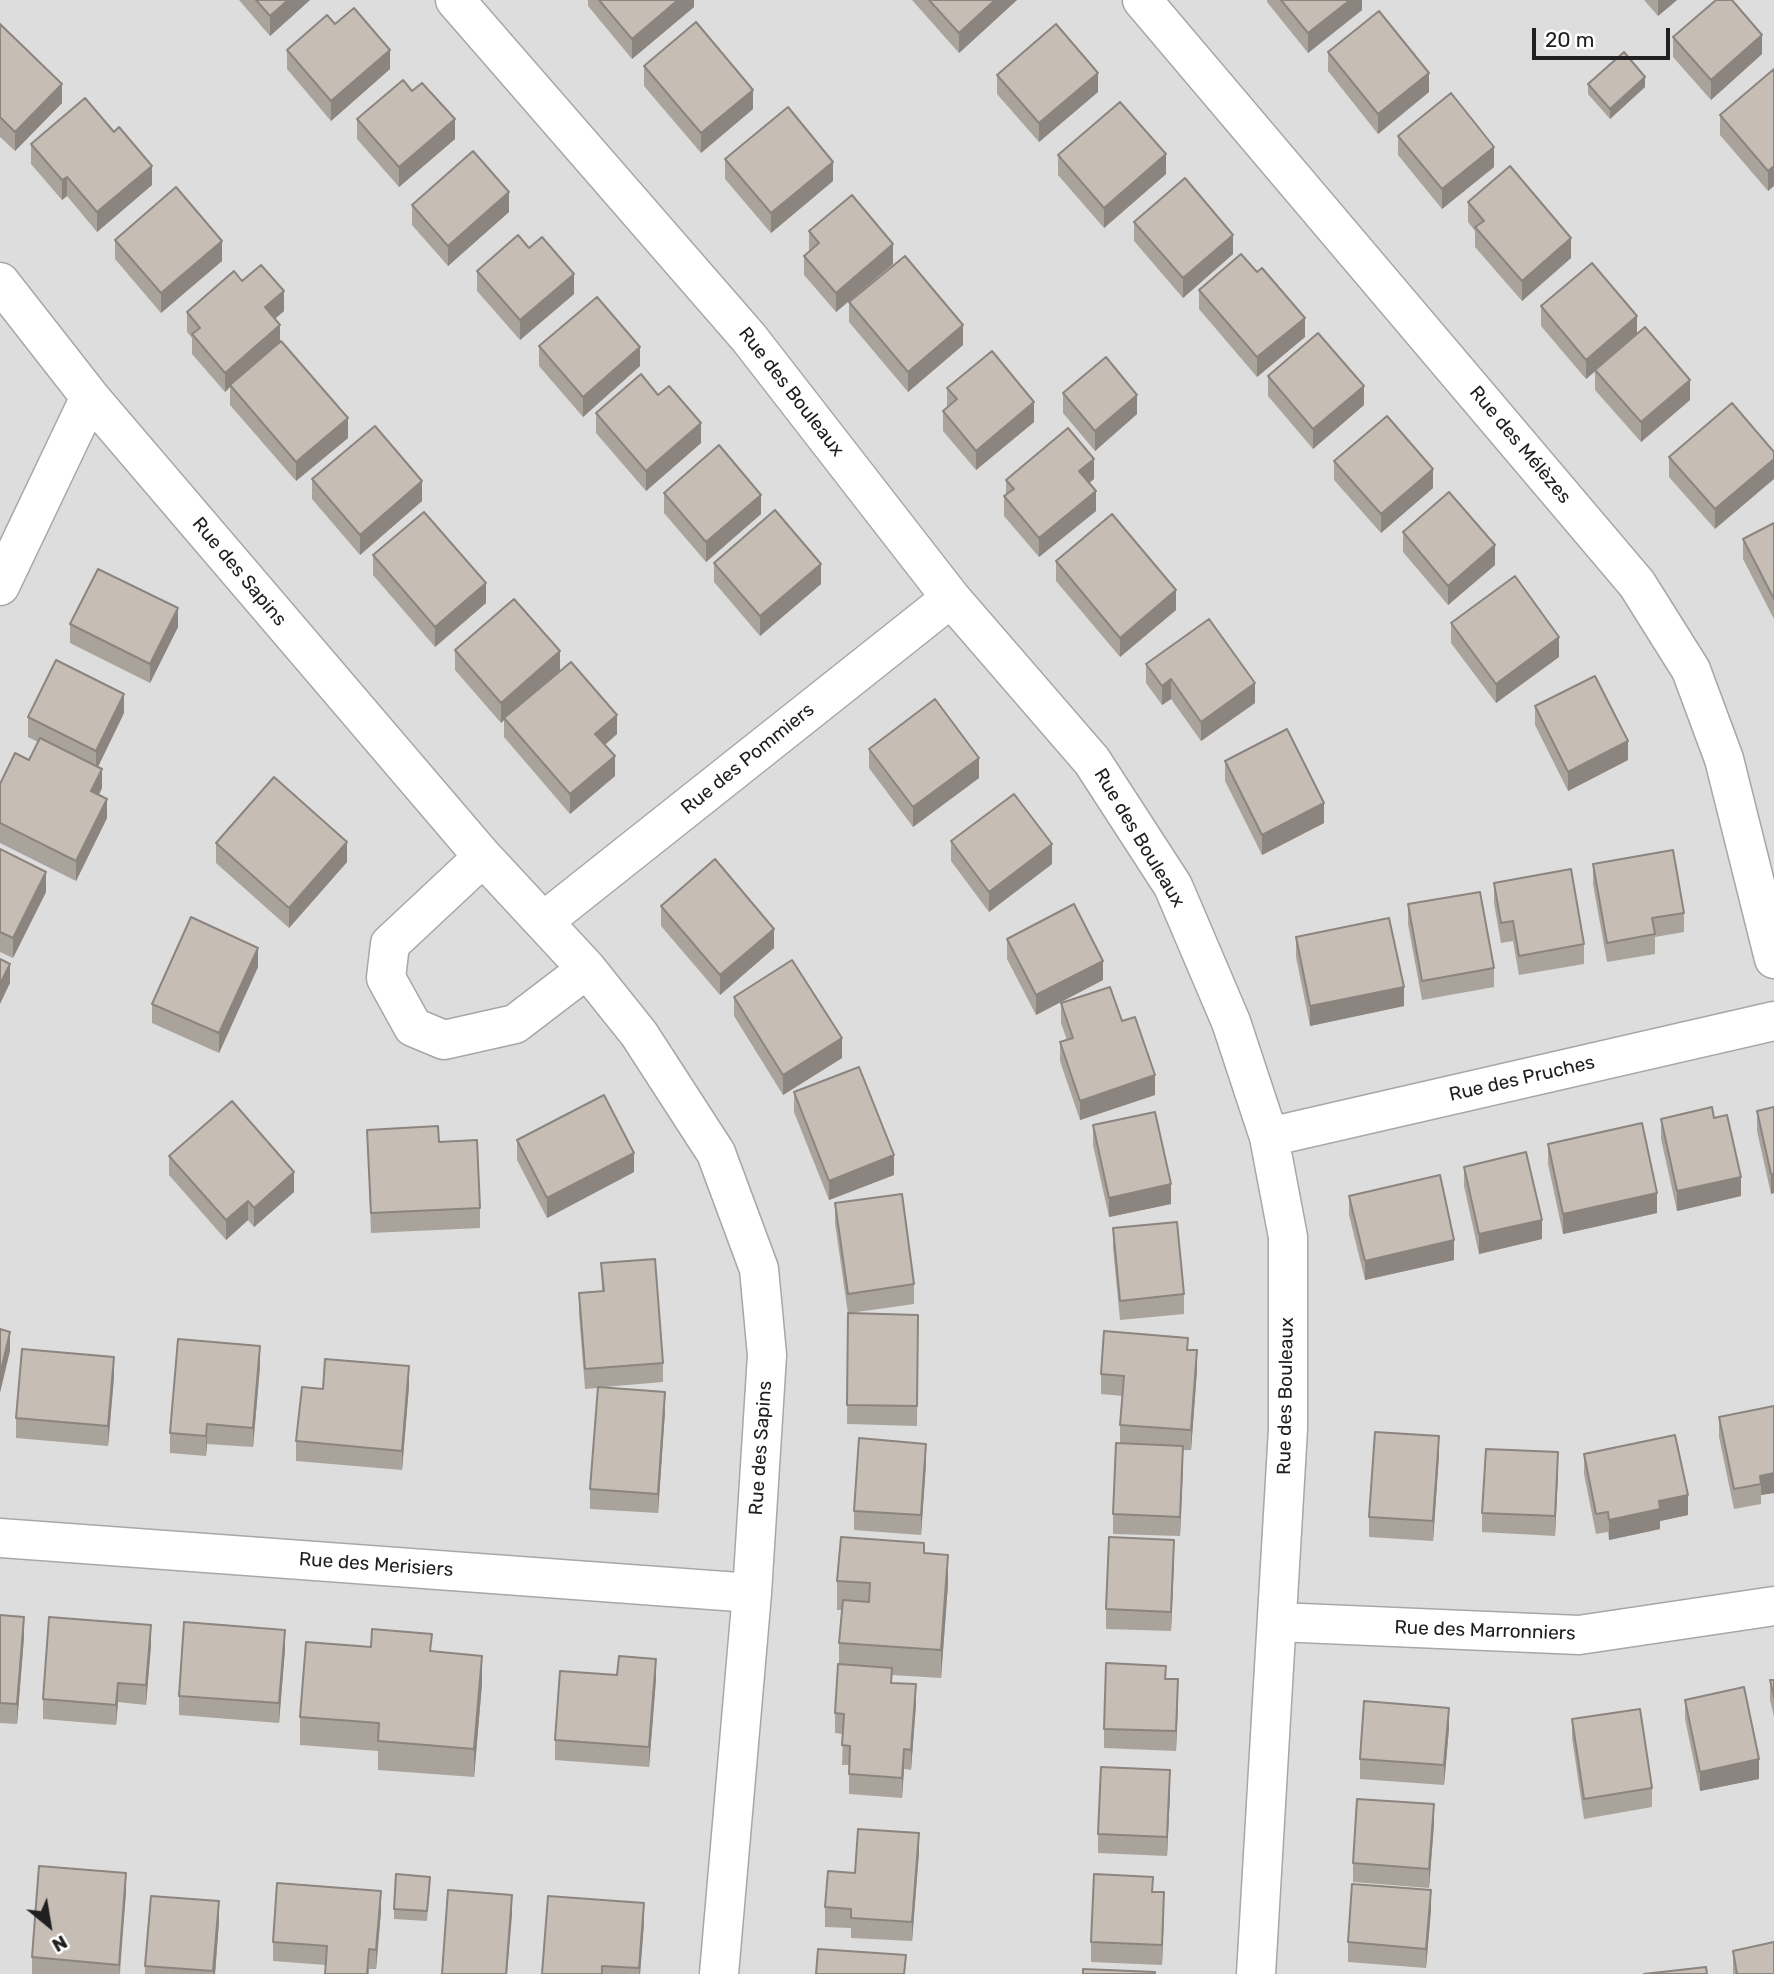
<!DOCTYPE html>
<html>
<head>
<meta charset="utf-8">
<style>
	body { margin:0 }
	#map { position:relative; width:1774px; height:1974px; overflow:hidden; background:#f1ede6; font-family:Rubik,sans-serif }
	canvas { display:block }
	.north { position:absolute; left:14px; top:1890px; width:70px; height:70px; -webkit-text-stroke:5px #fff; paint-order:stroke; rotate:150deg; font-size:19px; font-weight:700; line-height:28px; text-align:center; color:#202020 }
	.north::after { content:''; display:block; margin:auto; width:24px; height:32px; background:#202020; clip-path:polygon(50% 0,100% 100%,50% 72%,0 100%) }
	.scale { position:absolute; left:1532px; top:28px; width:138px; height:32px; box-sizing:border-box; border:4px solid #202020; border-top:0; padding-left:9px; font-size:21px; line-height:24px; white-space:nowrap; color:#202020; -webkit-text-stroke:5px #fff; paint-order:stroke }
</style>
</head>
<body>
<div id="map">
<canvas width="1774" height="1974"></canvas>
<div class="north">N</div>
<div class="scale">20 m</div>
</div>
<script>
const context = document.querySelector('canvas').getContext('2d');
context.lineJoin = 'round';
function fill(path, color) {
  context.fillStyle = color;
  context.fill(path, 'evenodd');
}
function trace(path, color, width, dash) {
  context.strokeStyle = color;
  context.lineWidth = width;
  context.lineCap = dash ? 'butt' : 'round';
  context.setLineDash(dash || []);
  context.stroke(path);
}
function write(font, color, halo, rows, align = 'center') {
  context.font = font + ' Rubik,sans-serif';
  context.lineWidth = 6;
  context.setLineDash([]);
  context.textBaseline = 'middle';
  context.strokeStyle = halo;
  context.fillStyle = color;
  for (const [text, x, y, turn = 0] of rows) {
    context.save();
    context.translate(x, y);
    context.rotate((+turn || 0) * Math.PI / 180);
    context.textAlign = isNaN(turn) ? turn : align;
    if (halo) context.strokeText(text, 0, 0);
    context.fillText(text, 0, 0);
    context.restore();
  }
}
fill(new Path2D(`
	M0,0h1774v1974h-1774z`), '#dedddd');
const minor = new Path2D(`
	M455,0l294,338 202,260 141,163 81,125 58,136 38,115 19,100v192l-32,545
	M1142,0l495,584 54,86 33,89 50,200
	M0,282l90,115 393,460 104,112 52,65 77,119 43,116 8,86 -15,238 -33,381
	M0,586l90,-189
	M483,857l-93,87 -4,34 27,49 31,13 71,-16 72,-55
	M544,921l407,-323
	M1269,1137l505,-116
	M0,1538l752,55
	M1278,1622l301,13 195,-29`);
trace(minor, '#a7a7a7', 41);
trace(minor, '#fff', 38);
fill(new Path2D(`
	M239,0h71l-40,36z
	M588,0h106v7l-62,52 -44,-53z
	M912,0h105l-58,53z
	M1267,0h95v10l-54,43 -41,-51z
	M1644,0h33l-19,16z
	M0,24l62,79 -47,48 -15,-14z
	M335,24l55,45 -59,52 -44,-52v-19z
	M1673,37l89,17 -51,46 -38,-43z
	M1328,52l101,40 -51,42 -50,-63z
	M644,66l109,43 -52,44 -57,-67z
	M1774,69l-6,122 -48,-56v-20z
	M997,75l101,17 -59,50 -42,-48z
	M1588,84l57,3 -35,32 -22,-25z
	M412,91l43,48 -56,48 -42,-48v-20z
	M1398,136l96,31 -52,42 -44,-54z
	M31,144l121,41 -55,47 -30,-36 -5,4 -31,-36z
	M1058,155l108,19 -62,54 -46,-53z
	M725,159l108,22 -62,52 -46,-54z
	M1468,202l103,56 -49,43 -47,-54v-16l-7,-9z
	M412,205l97,7 -61,54 -36,-41z
	M1134,222l99,32 -50,44 -49,-57z
	M809,231l84,33 -57,48 -32,-37v-19l5,-5z
	M115,240l107,21 -61,52 -46,-54z
	M529,248l45,46 -54,46 -43,-49v-20z
	M242,281l42,30 -9,8 5,23 68,96 -52,43 -66,-76v-18l-5,5 -33,-38v-16l-5,-6v-20z
	M1199,290l106,47 -48,40 -58,-68z
	M849,302l114,43 -55,47 -59,-70z
	M1541,306l96,29 53,65 -49,42 -46,-52v-19l-9,8 -45,-53z
	M539,346l101,20 -57,51 -44,-51z
	M1268,376l96,29 -51,44 -45,-53z
	M947,388l87,34 -58,48 -33,-39v-20l4,-4z
	M1063,393l74,21 -42,37 -32,-38z
	M658,395l43,48 -55,48 -50,-58v-20z
	M1732,403l-17,126 -46,-52v-20z
	M1334,461l99,27 -52,45 -47,-53z
	M312,479l110,22 -62,54 -48,-56z
	M1094,479l-5,4 7,28 -57,46 -35,-41v-20l2,-1v-15z
	M664,493l97,21 -55,48 -42,-49z
	M1774,523v96l-31,-60v-20z
	M1403,532l92,33 -47,40 -45,-53z
	M373,555l113,48 -51,44 -62,-72z
	M1056,561l120,49 -56,47 -64,-76z
	M714,563l107,21 -61,52 -46,-54z
	M1451,623l108,34 -63,46 -45,-60z
	M70,624l108,3 -28,56 -80,-40z
	M455,650l105,20 57,64 -12,11 10,31 -45,38 -66,-77v-17l-3,3 -46,-53z
	M1146,664l109,39 -54,38 -30,-42 -9,6 -16,-22z
	M1535,706l93,54 -60,31 -33,-66z
	M124,713l-26,53 4,22 -3,7 8,23 -31,63 -76,-38v-59l29,-24 9,-18 -10,-5v-20z
	M869,749l110,29 -66,49 -44,-59z
	M1225,761l99,62 -62,32 -37,-74z
	M951,841l101,23 -63,48 -38,-51z
	M216,843l131,19 -58,66 -73,-65z
	M0,849l46,43 -33,66 -13,-6z
	M1593,864l91,49v19l-29,5v17l-48,8 -14,-78z
	M1494,883l90,61v20l-65,11 -6,-34 -12,2 -7,-40z
	M1408,904l86,64v19l-72,13 -14,-76z
	M661,906l113,42 -54,47 -59,-69z
	M1296,937l108,69 -94,20 -14,-69z
	M1007,939l96,41 -67,35 -29,-56z
	M258,967l-39,86 -67,-30v-19z
	M734,997l108,61 -59,37 -49,-79z
	M1061,1003l61,18 33,74 -75,25 -20,-59v-19l7,-2 -6,-17z
	M794,1092l100,83 -65,25 -35,-88z
	M1774,1107l-3,87 -14,-63v-20z
	M1714,1118l27,78 -64,15 -16,-72v-20z
	M1093,1125l78,79 -62,13 -16,-72z
	M367,1130l72,12 41,66v20l-109,5z
	M517,1140l117,32 -87,46 -30,-58z
	M1548,1144l109,69 -94,21 -15,-70z
	M169,1156l125,36 -40,35 -6,-7 -22,20 -57,-65z
	M1464,1167l78,72 -63,15 -15,-68z
	M1349,1196l105,64 -89,20 -16,-65z
	M835,1203l79,81v20l-64,9 68,2 -1,111 -70,-2 1,-110 -13,-91z
	M1113,1228l71,66v20l-64,6 -7,-72z
	M601,1263l62,100v19l-59,5 61,24 -7,102 -68,-4v-20l8,-101 -13,1 -6,-76v-20l23,-2z
	M1188,1350l9,20 -6,80h-8l-3,86 -67,-2v-20l7,-71v-18l3,-29 -22,-2v-20z
	M260,1366l-7,81 -46,-3 -1,12 -36,-3v-20z
	M114,1377l-6,69 -92,-8v-20z
	M409,1386l-7,84 -106,-9v-20l27,-52z
	M1774,1406v87l-13,2v9l-27,5 -15,-72v-20z
	M1584,1454l104,61 -28,6v8l-51,11 -1,-8 -12,2 -12,-60z
	M1439,1455l-6,86 -64,-4v-20z
	M926,1463l-5,72 -67,-5v-19z
	M1558,1472l-3,64 -73,-4v-19z
	M924,1553l24,31 -7,94 -49,-3v8l24,21 -5,66 -7,-1 -2,29 -53,-4v-29h-7l1,-31 -8,-1v-20l4,-49v-21l3,-33h-5v-29z
	M1174,1559l-3,72 -65,-2v-20z
	M0,1615l24,22 -7,87 -17,-1z
	M151,1645l-5,60 -28,-3 -2,23 -73,-6v-20z
	M285,1649l-6,74 -100,-8v-19z
	M432,1651l50,33 -8,93 -96,-7v-19l-78,-6v-28z
	M656,1679l-7,88 -94,-7v-20z
	M1166,1679l12,20 -2,52 -72,-3v-19z
	M1770,1680h4v37l-4,-17z
	M1685,1700l74,79 -59,12 -15,-72z
	M1572,1719l80,69v19l-68,12 -12,-81z
	M1449,1728l-5,57 -84,-6v-20z
	M1170,1790l-3,66 -69,-3v-19z
	M1434,1824l-5,64 -76,-6v-19z
	M919,1852l-7,89 -61,-3v-10l-26,-1v-20l30,-34z
	M430,1887l-3,34 -33,-2v-10z
	M126,1892l-6,82h-88v-17z
	M1153,1892l11,19 -2,54 -71,-3v-20z
	M1431,1909l-5,59 -78,-6v-20z
	M381,1911l-5,58h-7v5h-44l1,-9 -53,-4v-19z
	M219,1921l-4,53h-70v-8z
	M644,1923l-4,51h-98z
	M1733,1951l41,23h-41z`), '#aaa39c');
fill(new Path2D(`
	M288,0h22l-40,36v-20z
	M678,0h16v7l-62,52v-20z
	M995,0h22l-58,53v-20z
	M1350,0h12v10l-54,43v-20z
	M1658,0h19l-19,16z
	M1762,35v19l-51,46v-20z
	M390,50v19l-59,52v-20z
	M1098,73v19l-59,50v-19z
	M1429,73v19l-51,42v-20z
	M1645,77v10l-35,32v-10z
	M62,84v19l-47,48v-19z
	M753,90v19l-52,44v-20z
	M455,119v20l-56,48v-20z
	M1494,147v20l-52,42v-20z
	M1166,154v20l-62,54v-20z
	M833,162v19l-62,52v-20z
	M152,166v19l-55,47v-20z
	M1774,166v20l-6,5v-20z
	M67,177v19l-5,4v-20z
	M509,192v20l-61,54v-20z
	M1233,235v19l-50,44v-20z
	M1571,238v20l-49,43v-20z
	M222,241v20l-61,52v-20z
	M893,244v20l-57,48v-19z
	M574,274v20l-54,46v-20z
	M284,291v20l-19,16v-20z
	M1637,316v20l-51,43v-19z
	M1305,318v19l-48,40v-20z
	M280,325v19l-50,41v2l-5,5v-19z
	M963,325v20l-55,47v-20z
	M640,347v19l-57,51v-20z
	M1690,380v20l-49,42v-20z
	M1364,386v19l-51,44v-20z
	M1137,395v19l-42,37v-20z
	M1034,402v20l-58,48v-19z
	M348,418v20l-52,43v-19z
	M701,423v20l-55,48v-20z
	M1094,459v20l-15,12v-20z
	M1774,459v20l-59,50v-20z
	M1433,469v19l-52,45v-19z
	M422,481v20l-62,54v-20z
	M1096,491v20l-57,46v-19z
	M761,495v19l-55,48v-20z
	M1495,545v20l-47,40v-19z
	M821,564v20l-61,52v-20z
	M486,583v20l-51,44v-20z
	M1176,590v20l-56,47v-19z
	M178,608v19l-28,56v-19z
	M1559,637v20l-63,46v-19z
	M560,651v20l-56,47v2l-3,3v-20z
	M1171,679v20l-9,6v-19z
	M1255,683v20l-54,38v-19z
	M124,694v19l-28,58v-20z
	M617,715v19l-22,19v-19z
	M1628,741v19l-60,31v-19z
	M615,756v20l-45,38v-20z
	M979,758v20l-66,49v-20z
	M102,769v19l-11,22v-19z
	M107,799v19l-31,63v-20z
	M1324,803v20l-62,32v-20z
	M347,842v20l-58,66v-20z
	M1052,844v20l-63,48v-20z
	M46,872v20l-33,66v-20z
	M774,929v19l-54,47v-20z
	M258,948v19l-39,86v-20z
	M1103,961v19l-67,35v-20z
	M10,964v19l-10,21v-20z
	M1404,987v19l-94,20v-20z
	M842,1038v20l-59,37v-20z
	M1155,1075v20l-75,25v-19z
	M634,1153v19l-87,46v-20z
	M894,1155v20l-65,25v-19z
	M294,1172v20l-40,35v-19z
	M1771,1174h3v19l-3,1z
	M1741,1177v19l-64,15v-20z
	M1171,1184v20l-62,13v-19z
	M1657,1193v20l-94,21v-20z
	M248,1201v19l-22,20v-20z
	M1542,1220v19l-63,15v-20z
	M1454,1240v20l-89,20v-19z
	M10,1332v19l-10,42v-19z
	M260,1346v20l-7,81v-19z
	M1197,1350v20l-6,80v-20z
	M114,1357v20l-6,69v-20z
	M409,1366v20l-7,84v-19z
	M665,1392v19l-7,102v-19z
	M207,1424v20l-1,12v-20z
	M1439,1436v19l-6,86v-20z
	M926,1444v19l-5,72v-20z
	M1183,1446v20l-3,70v-19z
	M1558,1452v20l-3,64v-20z
	M1774,1473v20l-13,2v-11l-1,-8z
	M1688,1495v20l-28,6v8l-51,11v-20l50,-19z
	M1174,1540v19l-3,72v-19z
	M948,1555v29l-7,94v-28z
	M24,1617v20l-7,87v-20z
	M151,1625v20l-5,60v-20z
	M285,1630v19l-6,74v-20z
	M482,1656v28l-8,93v-28z
	M656,1659v20l-7,88v-20z
	M1178,1679v20l-2,52v-20z
	M118,1683v19l-2,23v-20z
	M916,1684v20l-5,66v-20z
	M1449,1708v20l-5,57v-20z
	M904,1749v20l-2,29v-20z
	M1759,1759v20l-59,12v-19z
	M1170,1770v20l-3,66v-19z
	M1434,1804v20l-5,64v-19z
	M919,1833v19l-7,89v-19z
	M126,1873v19l-7,82v-9z
	M1431,1890v19l-5,59v-19z
	M381,1891v20l-5,58v-19z
	M1164,1892v19l-2,54v-20z
	M512,1895v20l-5,59h-1z
	M219,1901v20l-4,53h-2z
	M644,1903v20l-4,51h-1z`), '#8b847f');
const building = new Path2D(`
	M256,0h32l-18,16z
	M599,0h79l-46,39z
	M929,0h66l-36,33z
	M1281,0h69l-42,33z
	M1716,0h16l30,35 -51,45 -38,-43z
	M354,8l36,42 -59,51 -44,-51 40,-35 8,9z
	M1379,11l50,62 -51,41 -50,-62z
	M696,22l57,68 -52,43 -57,-67z
	M0,24l62,60 -47,48 -15,-15z
	M1056,24l42,49 -59,50 -42,-48z
	M1624,52l21,25 -35,32 -22,-25z
	M1774,69v97l-6,5 -48,-56z
	M403,80l9,11 10,-8 33,36 -56,48 -42,-48z
	M1451,93l43,54 -52,42 -44,-53z
	M85,98l29,34 5,-5 33,39 -55,46 -30,-35 -5,3 -31,-36z
	M1120,102l46,52 -62,54 -46,-53z
	M788,107l45,55 -62,51 -46,-54z
	M473,151l36,41 -61,54 -36,-41z
	M1510,166l61,72 -49,43 -47,-54 9,-6 -16,-19z
	M1185,178l48,57 -50,43 -49,-56z
	M176,187l46,54 -61,52 -46,-53z
	M852,195l41,49 -57,49 -32,-37 15,-13 -10,-12z
	M518,235l11,13 13,-11 32,37 -54,46 -43,-49z
	M1241,254l16,18 5,-4 43,50 -48,39 -58,-67z
	M905,256l58,69 -55,47 -59,-70z
	M1592,263l45,53 -51,44 -45,-54z
	M261,265l23,26 -19,16 15,18 -55,48 -33,-39 8,-6 -13,-16 47,-41 8,10z
	M597,297l43,50 -57,50 -44,-51z
	M1645,327l45,53 -49,42 -46,-52z
	M1318,333l46,53 -51,43 -45,-53z
	M281,341l67,77 -52,44 -66,-77z
	M992,351l42,51 -58,49 -33,-40 14,-12 -10,-11z
	M1106,357l31,38 -42,36 -32,-38z
	M641,374l17,21 11,-9 32,37 -55,48 -50,-58z
	M1732,403l42,49v7l-59,50 -46,-52z
	M1387,416l46,53 -52,45 -47,-53z
	M375,426l47,55 -62,54 -48,-56z
	M1068,428l26,31 -15,12 17,20 -57,47 -35,-42 10,-7 -8,-9z
	M719,445l42,50 -55,47 -42,-49z
	M1449,492l46,53 -47,41 -45,-54z
	M775,510l46,54 -61,52 -46,-53z
	M424,512l62,71 -51,44 -62,-72z
	M1112,514l64,76 -56,48 -64,-77z
	M1774,523v76l-31,-60z
	M98,569l80,39 -28,56 -80,-40z
	M1515,576l44,61 -63,47 -45,-61z
	M514,599l46,52 -59,52 -46,-53z
	M1209,619l46,64 -54,39 -30,-43 -9,7 -16,-22z
	M56,660l68,34 -28,57 -68,-34z
	M571,662l46,53 -22,19 20,22 -45,38 -66,-76z
	M1595,676l33,65 -60,31 -33,-66z
	M935,699l44,59 -66,49 -44,-58z
	M1287,729l37,74 -62,32 -37,-74z
	M40,738l62,31 -11,22 16,8 -31,62 -76,-38v-39l15,-31 14,7z
	M274,777l73,65 -58,66 -73,-65z
	M1014,794l38,50 -63,48 -38,-51z
	M0,849l46,23 -33,66 -13,-6z
	M1673,850l11,63 -32,5 3,16 -48,9 -14,-79z
	M715,859l59,70 -54,46 -59,-69z
	M1571,869l13,75 -65,12 -6,-35 -12,2 -7,-40z
	M1480,892l14,76 -72,13 -14,-77z
	M1074,904l29,57 -67,34 -29,-56z
	M191,917l67,31 -39,85 -67,-29z
	M1389,918l15,69 -94,19 -14,-69z
	M0,959l10,5 -10,20z
	M792,960l50,78 -59,37 -49,-78z
	M1110,987l12,34 13,-4 20,58 -75,26 -20,-59 13,-4 -12,-35z
	M859,1067l35,88 -65,26 -35,-89z
	M604,1095l30,58 -87,45 -30,-58z
	M232,1101l62,71 -40,36 -6,-7 -22,19 -57,-64z
	M1712,1107l2,11 13,-3 14,62 -64,14 -16,-72z
	M1774,1107v67h-3l-14,-63z
	M1155,1112l16,72 -62,14 -16,-73z
	M1642,1123l15,70 -94,21 -15,-70z
	M438,1126l1,16 38,-2 3,68 -109,5 -4,-83z
	M1526,1152l16,68 -63,14 -15,-67z
	M1440,1175l14,65 -89,21 -16,-65z
	M902,1194l12,90 -66,10 -13,-91z
	M1177,1222l7,72 -64,7 -7,-73z
	M655,1259l8,104 -78,6 -6,-76 25,-2 -3,-28z
	M848,1313l70,2 -1,91 -70,-1z
	M0,1329l10,3 -10,42z
	M1104,1331l84,7 -1,12h10l-6,80 -71,-5 4,-49 -23,-2z
	M178,1339l82,7 -7,82 -46,-4 -1,12 -36,-3z
	M22,1349l92,8 -6,69 -92,-8z
	M325,1359l84,7 -7,85 -106,-10 6,-54 21,2z
	M598,1387l67,5 -7,102 -68,-5z
	M1774,1406v67l-14,3 1,8 -27,5 -15,-72z
	M1375,1432l64,4 -6,85 -64,-4z
	M1675,1435l13,60 -29,6 1,8 -51,11 -1,-8 -12,2 -12,-60z
	M859,1438l67,6 -5,71 -67,-4z
	M1116,1443l67,3 -3,71 -67,-3z
	M1486,1449l72,3 -3,64 -73,-3z
	M841,1537l83,6v10l24,2 -7,95 -102,-7 4,-43 26,2 1,-19 -33,-2z
	M1109,1537l65,3 -3,72 -65,-3z
	M0,1615l24,2 -7,87 -17,-1z
	M49,1617l102,8 -5,60 -28,-2 -2,22 -73,-6z
	M184,1622l101,8 -6,73 -100,-7z
	M372,1629l60,5 -2,17 52,5 -8,93 -96,-8 1,-18 -79,-6 6,-75 65,5z
	M619,1656l37,3 -7,88 -94,-7 5,-69 57,4z
	M1106,1663l60,3 -1,13h13l-2,52 -72,-2z
	M838,1664l54,4 -1,15 25,1 -5,66 -7,-1 -2,29 -53,-4 1,-28 -8,-1 2,-31 -9,-1z
	M1770,1680h4v17z
	M1744,1687l15,72 -59,13 -15,-72z
	M1364,1701l85,7 -5,57 -84,-6z
	M1640,1709l12,79 -68,11 -12,-80z
	M1101,1767l69,3 -3,67 -69,-3z
	M1357,1799l77,5 -5,65 -76,-6z
	M858,1829l61,4 -7,89 -61,-4v-9l-26,-2 3,-36 27,2z
	M39,1866l87,7 -7,92 -87,-8z
	M396,1874l34,3 -3,34 -33,-2z
	M1094,1874l59,3 -1,15h12l-2,53 -71,-3z
	M277,1883l104,8 -5,59 -7,-1 -2,25h-42l2,-28 -54,-4z
	M1352,1884l79,6 -5,59 -78,-7z
	M448,1890l64,5 -6,79h-64z
	M151,1896l68,5 -6,70 -68,-5z
	M548,1896l96,7 -5,65 -37,-2v8h-60z
	M1774,1942v32h-37l-4,-23z
	M818,1949l88,6 -2,19h-88z
	M1706,1967l1,7h-63z
	M1083,1969l72,3v2h-72z`);
fill(building, '#c6bdb5');
trace(building, '#8b847f', 2);
write('19px', '#202020', '#fff', [
	["Rue des Bouleaux",791,392,52],
	["Rue des Mélèzes",1520,445,50],
	["Rue des Sapins",239,572,50],
	["Rue des Pommiers",748,759,-39],
	["Rue des Bouleaux",1139,838,59],
	["Rue des Pruches",1522,1079,-13],
	["Rue des Bouleaux",1286,1396,-89],
	["Rue des Sapins",761,1448,-86],
	["Rue des Merisiers",376,1565,4],
	["Rue des Marronniers",1485,1631,2]
]);
</script>
</body>
</html>
